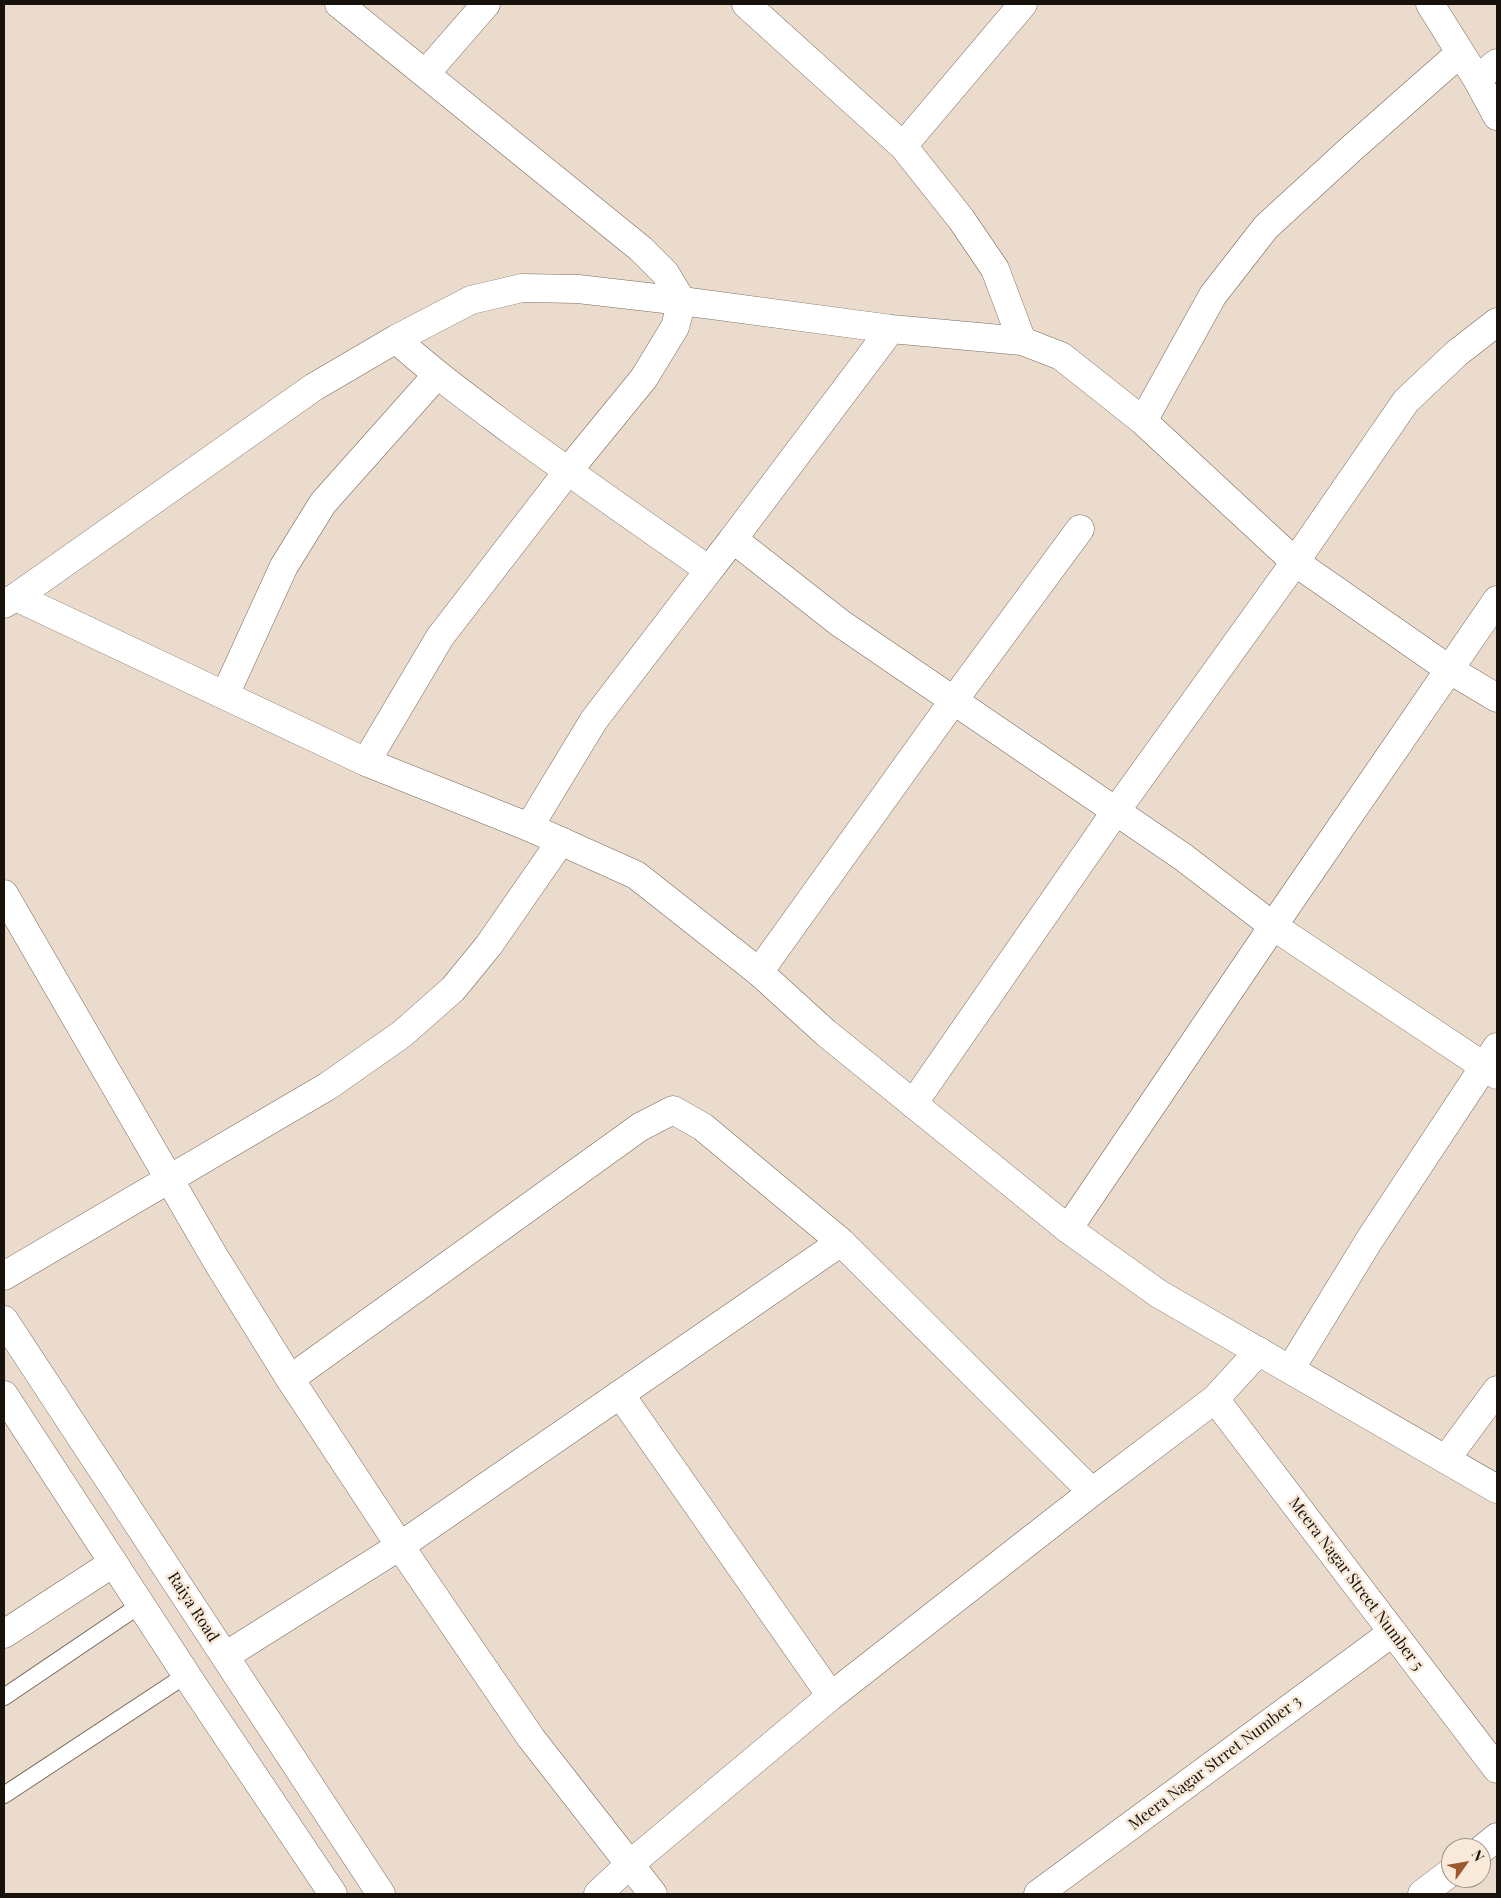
<!DOCTYPE html>
<html>
<head>
<meta charset="utf-8">
<style>
	body { margin:0 }
	#map { position:relative; width:1501px; height:1898px; overflow:hidden; background:#ebdbcc; font-family:"Playfair Display",serif }
	canvas { display:block }
	.frame { position:absolute; inset:0; border:5px solid #17120c; pointer-events:none }
	.north { position:absolute; left:1441px; top:1838px; width:50px; height:50px; box-sizing:border-box; background:#f8e9d9; border:1px solid #9e9387; border-radius:50%; rotate:58deg; font-size:14px; font-weight:700; line-height:20px; text-align:center; color:#17120c }
	.north::after { content:''; display:block; margin:auto; width:18px; height:22px; background:#9d582b; clip-path:polygon(50% 0,100% 100%,50% 72%,0 100%) }
</style>
</head>
<body>
<div id="map">
<canvas width="1501" height="1898"></canvas>
<div class="frame"></div>
<div class="north">N</div>
</div>
<script>
const context = document.querySelector('canvas').getContext('2d');
context.lineJoin = 'round';
function trace(path, color, width, dash) {
  context.strokeStyle = color;
  context.lineWidth = width;
  context.lineCap = dash ? 'butt' : 'round';
  context.setLineDash(dash || []);
  context.stroke(path);
}
function write(font, color, halo, rows, align = 'center') {
  context.font = font + ' "Playfair Display",serif';
  context.lineWidth = 5;
  context.setLineDash([]);
  context.textBaseline = 'middle';
  context.strokeStyle = halo;
  context.fillStyle = color;
  for (const [text, x, y, turn = 0] of rows) {
    context.save();
    context.translate(x, y);
    context.rotate((+turn || 0) * Math.PI / 180);
    context.textAlign = isNaN(turn) ? turn : align;
    if (halo) context.strokeText(text, 0, 0);
    context.fillText(text, 0, 0);
    context.restore();
  }
}
const service = new Path2D(`
	M4,1697l136,-92
	M4,1795l182,-120`);
const minor = new Path2D(`
	M339,4l302,245 24,24 17,28 -7,26 -31,51 -76,93 -128,166 -74,125
	M746,4l157,142 58,73 34,50 27,72
	M1430,4l47,75 20,37
	M426,73l60,-69
	M1477,79l20,-16
	M903,146l120,-142
	M396,339c36,33 76,62 116,92 65,47 131,93 197,139l24,-31 107,84 343,234 90,69 224,149
	M1143,421l70,-126 53,-68 85,-78 109,-96
	M733,539l158,-210
	M16,597l298,-210 82,-48 75,-39 51,-12 56,1 104,12 209,28 131,12 39,15 82,65 152,141 155,108 47,28
	M225,695l59,-129 39,-63 114,-128
	M529,827l65,-107 115,-150
	M4,894l211,364 75,121 110,167 131,192 122,156
	M759,972l195,-272 126,-171
	M913,1104l203,-293 179,-249 111,-161 51,-48 40,-31
	M1068,1229l205,-303 224,-326
	M4,1276l324,-190 74,-52 51,-45 36,-44 72,-104
	M1291,1368l79,-129 127,-192
	M290,1379l350,-252 33,-17 30,17 138,115 251,250
	M620,1394l211,302
	M1215,1399l282,370
	M1446,1459l51,-69
	M4,1634l109,-71
	M225,1656l175,-110 441,-304
	M1481,1850l16,-13
	M598,1894l31,-29 202,-169 261,-204 123,-93 44,-48
	M1038,1894l355,-262
	M1422,1894l29,-22`);
const tertiary = new Path2D(`
	M4,604l12,-7 350,165 163,65 107,48 123,97 67,61 242,196 91,65 338,195
	M4,1320l377,574
	M4,1395l189,290 140,209`);
trace(service, '#786b5d', 18);
trace(minor, '#786b5d', 29);
trace(tertiary, '#786b5d', 29);
trace(service, '#fff', 16);
trace(minor, '#fff', 28);
trace(tertiary, '#fff', 28);
write('16px', '#17120c', '#f8e9d9', [
	["Meera Nagar Street Number 5",1356,1584,53],
	["Raiya Road",193,1607,57],
	["Meera Nagar Strret Number 3",1215,1763,-37]
]);
</script>
</body>
</html>
